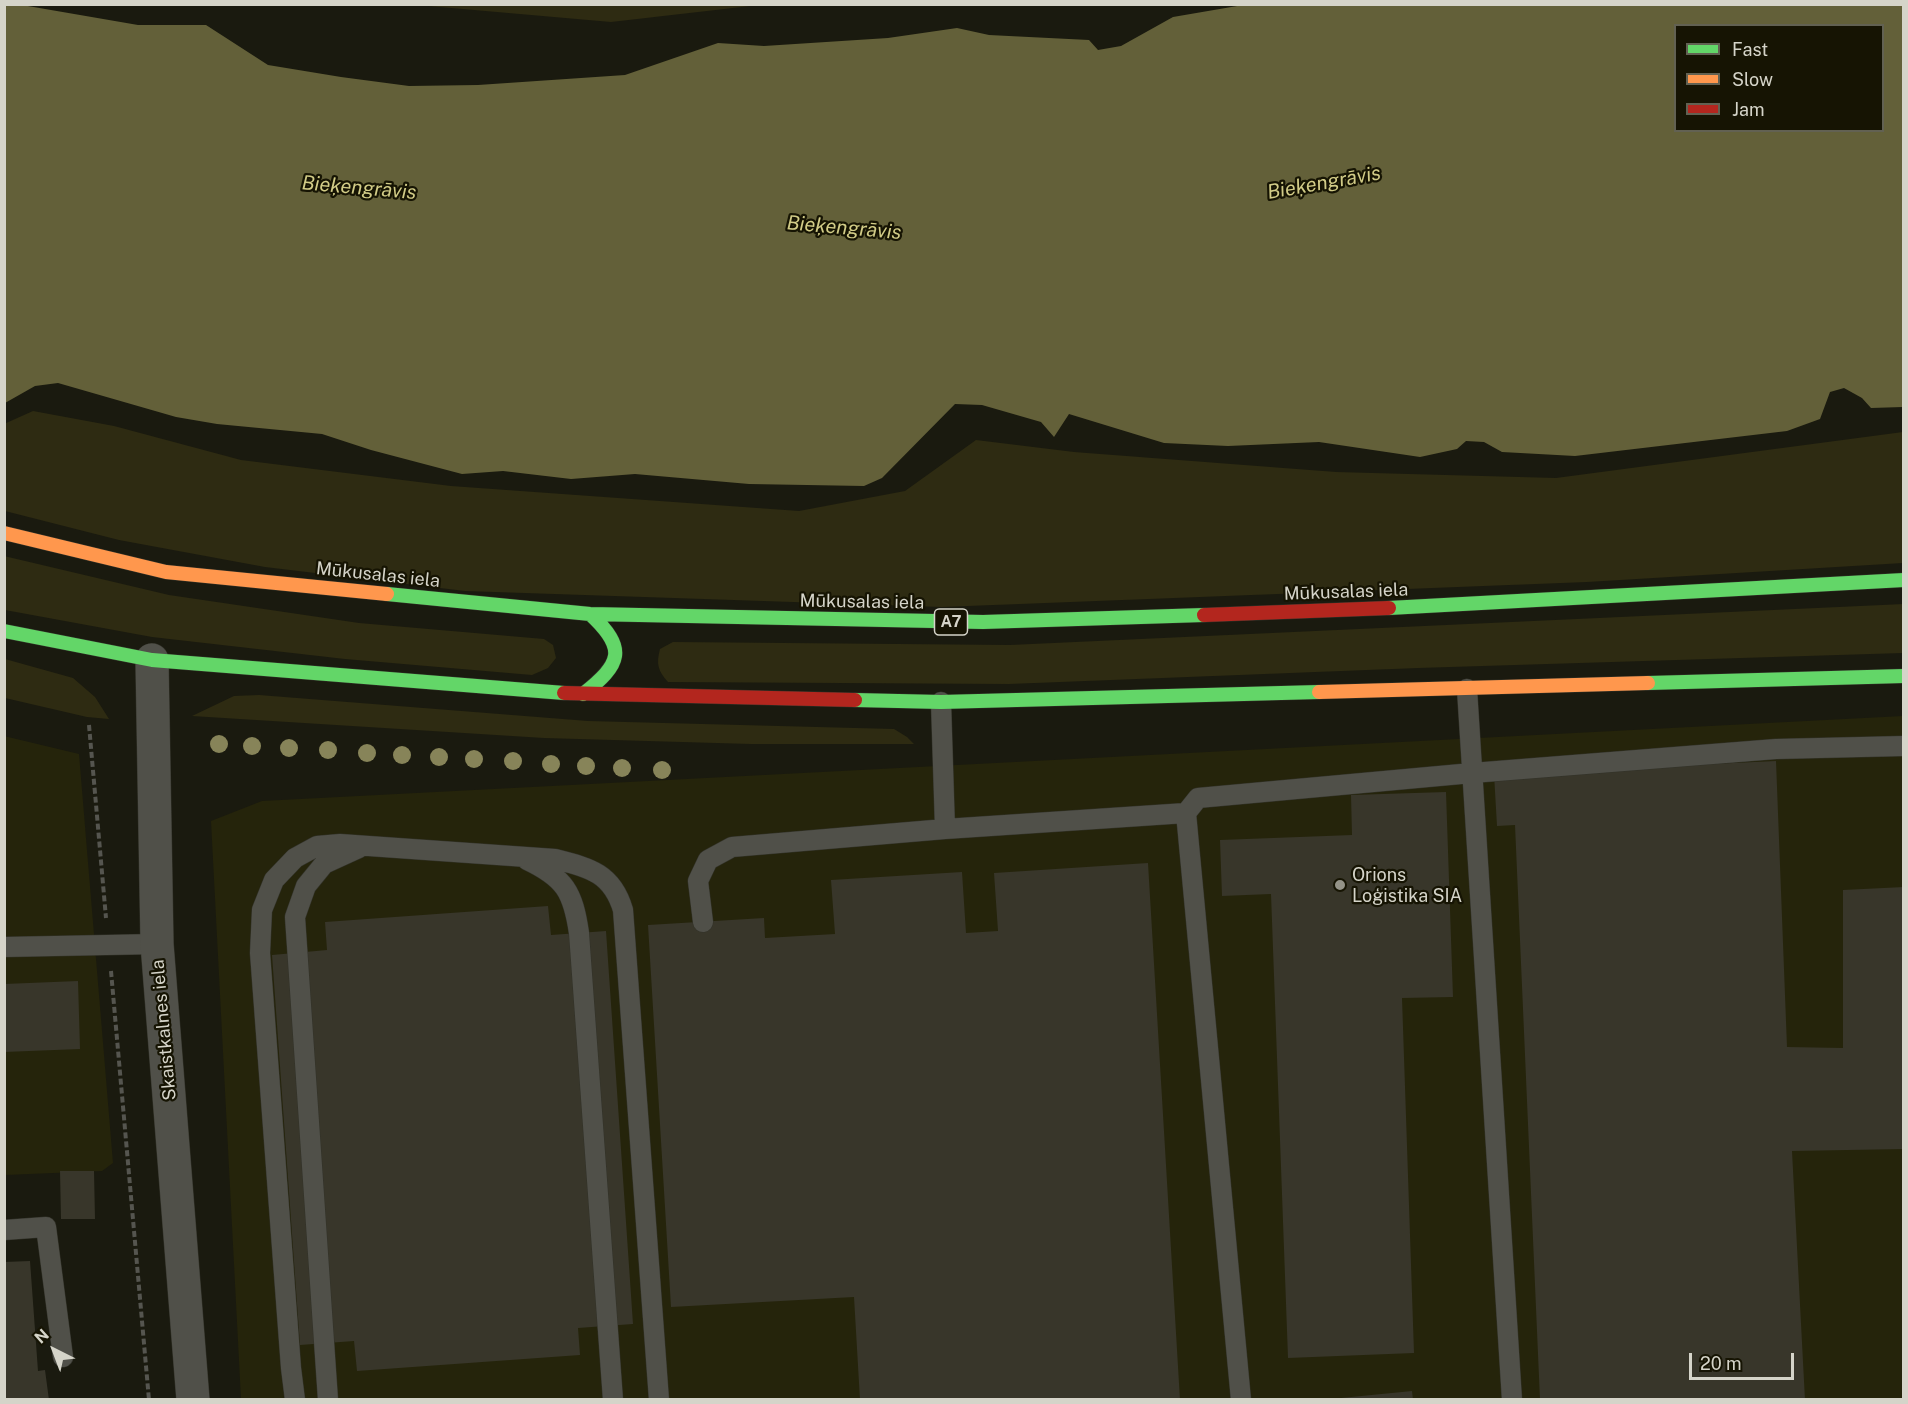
<!DOCTYPE html>
<html>
<head>
<meta charset="utf-8">
<style>
	body { margin:0 }
	#map { position:relative; width:1908px; height:1404px; overflow:hidden; background:#1a1a0f; font-family:"Public Sans",sans-serif }
	canvas { display:block }
	.frame { position:absolute; inset:0; border:6px solid #d5d4c9; pointer-events:none }
	.legend { position:absolute; left:1674px; top:24px; width:210px; height:108px; box-sizing:border-box; background:#161403; border:2px solid #626152; margin:0; padding:8px 10px; list-style:none; font-size:18px; color:#d5d4c9 }
	.legend li { display:flex; align-items:center; gap:12px; height:30px }
	.legend b { width:30px; border:2px solid #626152 }
	.north { position:absolute; left:24px; top:1320px; width:60px; height:60px; -webkit-text-stroke:4px #161403; paint-order:stroke; rotate:318deg; font-size:16px; font-weight:700; line-height:24px; text-align:center; color:#d5d4c9 }
	.north::after { content:''; display:block; margin:auto; width:21px; height:27px; background:#d5d4c9; clip-path:polygon(50% 0,100% 100%,50% 72%,0 100%) }
	.scale { position:absolute; left:1689px; top:1353px; width:105px; height:27px; box-sizing:border-box; border:3px solid #d5d4c9; border-top:0; padding-left:8px; font-size:18px; line-height:21px; white-space:nowrap; color:#d5d4c9; -webkit-text-stroke:4px #161403; paint-order:stroke }
</style>
</head>
<body>
<div id="map">
<canvas width="1908" height="1404"></canvas>
<div class="frame"></div>
<ul class="legend">
<li><b style="height:8px;background:#63d668"></b>Fast</li>
<li><b style="height:8px;background:#ff974d"></b>Slow</li>
<li><b style="height:8px;background:#b3261e"></b>Jam</li>
</ul>
<div class="north">N</div>
<div class="scale">20 m</div>
</div>
<script>
const context = document.querySelector('canvas').getContext('2d');
context.lineJoin = 'round';
function fill(path, color) {
  context.fillStyle = color;
  context.fill(path, 'evenodd');
}
function trace(path, color, width, dash) {
  context.strokeStyle = color;
  context.lineWidth = width;
  context.lineCap = dash ? 'butt' : 'round';
  context.setLineDash(dash || []);
  context.stroke(path);
}
function write(font, color, halo, rows, align = 'center') {
  context.font = font + ' "Public Sans",sans-serif';
  context.lineWidth = 4.5;
  context.setLineDash([]);
  context.textBaseline = 'middle';
  context.strokeStyle = halo;
  context.fillStyle = color;
  for (const [text, x, y, turn = 0] of rows) {
    context.save();
    context.translate(x, y);
    context.rotate((+turn || 0) * Math.PI / 180);
    context.textAlign = isNaN(turn) ? turn : align;
    if (halo) context.strokeText(text, 0, 0);
    context.fillText(text, 0, 0);
    context.restore();
  }
}
fill(new Path2D(`
	M1903,716v683h-1662l-30,-578 51,-20z
	M4,736l75,18 34,409 -11,8 -97,4z`), '#25240b');
fill(new Path2D(`
	M417,5l342,-1v1l-148,17z
	M33,411l81,15 127,34 210,26 348,25 106,-20 71,-51 98,12 262,20 220,6 347,-46v131l-316,19 -645,25 -477,-16 -200,-24 -146,-27 -114,-29 -1,-87z
	M4,556l165,39 190,28 185,16 9,6 3,13 -8,10 -16,7 -187,-16 -193,-22 -147,-27z
	M1904,604l-1,49 -485,15 -409,16 -341,-2c-10,-11 -12,-18 -8,-33l13,-7 337,3z
	M5,659l68,19 22,19 14,22 -22,-2 -82,-19z
	M259,695l329,26 306,8 13,8 7,7h-163l-207,-6 -352,-22 42,-20z`), '#2e2b12');
fill(new Path2D(`
	M5,4l17,1 116,20h68l62,40 73,12 68,9 69,-1 147,-10 93,-32 46,3 124,-8 69,-10 32,7 100,5 9,10 23,-4 52,-29 70,-12h660v402l-32,1 -9,-10 -18,-10 -14,4 -10,27 -33,12 -212,25 -73,-4 -18,-10 -18,-1 -9,8 -37,8 -101,-15 -91,4 -64,-3 -95,-29 -15,23 -13,-15 -59,-17 -27,-1 -73,74 -18,8 -115,-2 -114,-10 -64,5 -68,-8 -41,3 -91,-24 -49,-16 -105,-10 -41,-7 -118,-34 -23,3 -30,17zM1676,26h206v104h-206z`), '#636039');
fill(new Path2D(`
	M1776,761l11,286 56,1v-158l61,-3v262l-112,2 13,249h-265l-25,-575 -18,1 -3,-52z
	M1446,792l7,205 -51,1 12,355 -126,5 -17,-464 -49,2 -2,-56 132,-5 -1,-40z
	M1148,863l32,537h-320l-6,-103 -183,10 -23,-382 116,-7 1,20 70,-4 -4,-54 131,-8 4,61 32,-2 -4,-58z
	M548,906l3,29 55,-4 27,393 -55,4 2,27 -223,16 -3,-30 -54,4 -28,-390 55,-5 -2,-28z
	M78,981l2,68 -76,3v-68z
	M60,1171h34l1,48h-34z
	M30,1261l8,110 7,-1 4,30h-45v-138z
	M1412,1391l1,9h-72v-2z`), '#38362a');
const lane = new Path2D(`
	M1467,689l45,711
	M941,702l4,127
	M527,860c38,18 46,32 52,73l34,467
	M703,922l-5,-41 10,-21 24,-13 213,-18 241,-16
	M4,947l153,-3
	M4,1230l42,-3 17,130
	M295,1400l-4,-32 -31,-415 2,-43 12,-30 21,-22 22,-12 23,-2 215,15c35,9 57,14 68,51l36,490
	M328,1400l-33,-483 11,-31 18,-22 35,-16
	M1241,1400l-55,-587 12,-15 274,-25 304,-24 128,-3`);
const street = new Path2D(`
	M152,660l5,284 36,456`);
const fast = new Path2D(`
	M387,594l203,20 393,8 221,-7
	M1389,608l515,-28
	M4,631l148,29 412,33
	M1648,683l256,-7
	M583,694c38,-30 45,-45 7,-80
	M855,700l86,2 378,-10`);
const slow = new Path2D(`
	M4,533l162,39 221,22
	M1319,692l329,-9`);
const jam = new Path2D(`
	M1204,615l185,-7
	M564,693l291,7`);
trace(lane, '#33332a', 21);
trace(street, '#33332a', 34);
trace(fast, '#33332a', 15);
trace(slow, '#33332a', 15);
trace(jam, '#33332a', 15);
trace(new Path2D(`
	M89,725l17,193
	M111,971l38,429`), '#55554f', 4, [6, 3]);
trace(lane, '#505049', 20);
trace(street, '#505049', 33);
trace(fast, '#63d668', 14);
trace(slow, '#ff974d', 14);
trace(jam, '#b3261e', 14);
context.fillStyle = '#878459';
for (const [x, y] of [
	[219,744],
	[252,746],
	[289,748],
	[328,750],
	[367,753],
	[402,755],
	[439,757],
	[474,759],
	[513,761],
	[551,764],
	[586,766],
	[622,768],
	[662,770]
]) {
  context.beginPath();
  context.arc(x, y, 9, 0, 2 * Math.PI);
  context.fill();
}
for (const [x, y, r, color] of [
	[1340,885,6,"#949388"]
]) {
  const dot = new Path2D();
  dot.arc(x, y, r, 0, 2 * Math.PI);
  context.fillStyle = color;
  context.fill(dot);
  trace(dot, '#161403', 2);
}
for (const [x, y, w] of [
	[951,622,33]
]) {
  const box = new Path2D();
  box.roundRect(x - w / 2, y - 13, w, 26, 4.5);
  context.fillStyle = '#161403';
  context.fill(box);
  trace(box, '#d5d4c9', 1.5);
}
write('bold 16px', '#d5d4c9', null, [
	["A7",951,622]
]);
write('18px', '#d5d4c9', '#161403', [
	["Mūkusalas iela",378,575,6],
	["Mūkusalas iela",1346,592,-2],
	["Mūkusalas iela",862,602,1],
	["Skaistkalnes iela",164,1030,-95]
]);
write('18px', '#d5d4c9', '#161403', [
	["Orions",1352,875],
	["Loģistika SIA",1352,896]
], 'left');
write('italic 20px', '#d2cc87', '#161403', [
	["Bieķengrāvis",1324,183,-10],
	["Bieķengrāvis",359,188,5],
	["Bieķengrāvis",844,228,5]
]);
</script>
</body>
</html>
